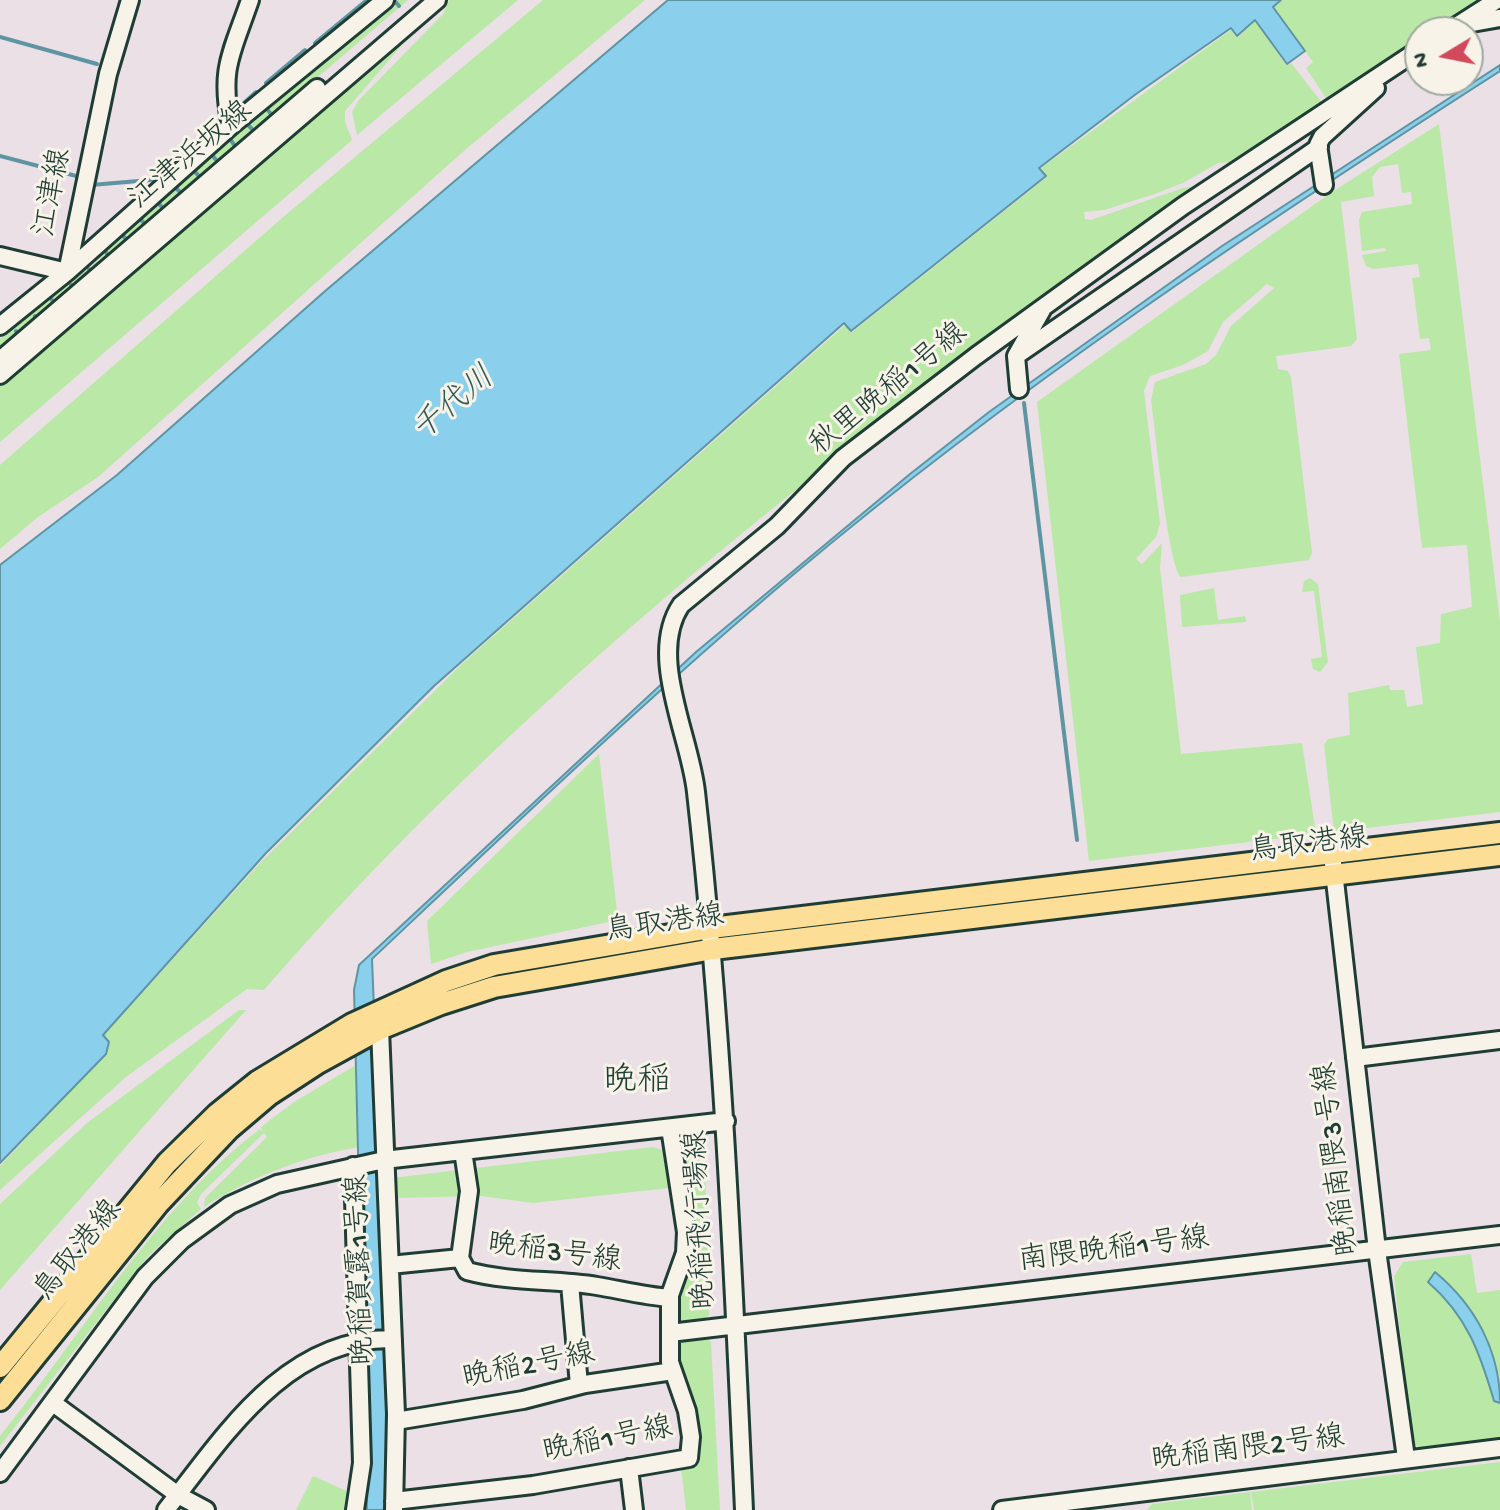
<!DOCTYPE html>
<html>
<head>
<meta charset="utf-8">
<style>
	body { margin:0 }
	#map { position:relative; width:1500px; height:1510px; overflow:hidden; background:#eae0e6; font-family:"Gochi Hand",sans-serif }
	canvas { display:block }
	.north { position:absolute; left:1404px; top:16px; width:80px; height:80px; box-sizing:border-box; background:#f7f3e8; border:2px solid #a1aaa0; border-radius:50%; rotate:260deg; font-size:22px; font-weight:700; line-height:32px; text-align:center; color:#1f3d34 }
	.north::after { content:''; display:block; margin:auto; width:28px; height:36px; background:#d1495b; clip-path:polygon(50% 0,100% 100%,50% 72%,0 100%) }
</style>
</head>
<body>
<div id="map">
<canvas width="1500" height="1510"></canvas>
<div class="north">N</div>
</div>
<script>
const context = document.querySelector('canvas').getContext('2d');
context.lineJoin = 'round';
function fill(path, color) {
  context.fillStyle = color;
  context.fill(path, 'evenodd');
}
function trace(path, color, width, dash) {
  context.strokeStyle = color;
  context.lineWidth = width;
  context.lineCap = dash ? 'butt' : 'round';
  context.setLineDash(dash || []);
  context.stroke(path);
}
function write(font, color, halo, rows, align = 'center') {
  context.font = font + ' "Gochi Hand","Klee One",sans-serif';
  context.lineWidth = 6;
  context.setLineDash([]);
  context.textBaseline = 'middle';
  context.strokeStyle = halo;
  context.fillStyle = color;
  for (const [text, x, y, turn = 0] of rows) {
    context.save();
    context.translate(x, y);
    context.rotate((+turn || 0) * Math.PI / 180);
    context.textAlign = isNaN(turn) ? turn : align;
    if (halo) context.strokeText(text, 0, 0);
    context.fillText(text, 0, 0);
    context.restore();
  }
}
fill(new Path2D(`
	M393,0h15l-408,349v-10l100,-80 -1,-5z
	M449,0h69l-161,135 -5,-23 7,-12 84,-86z
	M543,0h102l-180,150 -367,327 -60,40 -38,32v-84l282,-247z
	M1283,0h199l-49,32h-13v9l-92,60 -22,-33 7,-6 -39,-55z
	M423,21l-78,90v11l7,18 -352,302v-61z
	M1255,21l31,44 5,-2 33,42 -87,57 -19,1 -35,20 -31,12 -48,15 -20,2 1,7 6,1 92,-32 23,-4c-125,93 -254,182 -376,279 -199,156 -401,336 -566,527l-17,-1 -121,88 -126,113v-24l106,-112 4,-12 -6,-7 156,-172 203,-200 382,-338 6,8 196,-156 -6,-9 190,-138 6,8z
	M1439,124l61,498v190l-166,20 -10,-87 4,-6 22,-4 -2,-42 41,-8 1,5h14l3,17 16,-3 -7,-57 24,-4 1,-29 31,-7 -5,-62 -45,3 -23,-194 32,-4 -2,-12 -9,1 -8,-61 8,-1 -2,-13 -44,5 -8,-3 -4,-11 24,-4 -1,-3 -23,3 -3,-31 3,-8 50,-8 -1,-12 -9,1 -4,-29 -18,3 -8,10 2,19 -33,6 16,137 -6,7 -75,10 2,13 10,2 3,6 21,176 -3,7 -128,17c-13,-10 -26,-151 -30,-177l4,-18 51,-18 10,-9 15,-29 43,-38 -7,-4 -44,38 -15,29 -25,14 -33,11 -6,15 16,133 -4,13 -20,22 6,5 20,-21 -2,25 21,186 121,-11 14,91 -227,27 -52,-459 295,-210z
	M1310,578l8,6 10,78 -8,10 -7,-3 -2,-10 11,-2 -8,-66 -12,1 2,-11z
	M1214,588l4,32 27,-4 1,6 -64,5 -2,-32z
	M599,754l19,166 -151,32 -36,12 -4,-43z
	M239,1010h7l-246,280v-86l87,-81z
	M356,1065l3,82c-57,10 -106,29 -155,60l1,-9 62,-61 -3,-4 -63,61 -4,9 4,6 -52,46 -149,191v-10c82,-101 156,-229 260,-307l3,3 -2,-5 33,-25z
	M679,1145h8l18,21 4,149 -7,8 -25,3 -1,-30 14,-41z
	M653,1147l9,3 7,38 -136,15 -52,-7 -89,2v-20z
	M1471,1254l6,39 23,-3v149l-79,10 -9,-7 -18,-166 9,-14z
	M705,1337l6,5 9,168h-34l-5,-43 10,-3 -17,-102v-23z
	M1500,1462v48h-246l-3,-18z
	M313,1476l38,17 -3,17h-52z
	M1250,1492l2,18h-105l5,-6z`), '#bae8a7');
const water = new Path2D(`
	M668,0h613l-8,7 32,44 -18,13 -32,-44 -18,16 -6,-8 -95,66 -97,74 7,8 -195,155 -7,-8 -410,363 -168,167 -163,182 6,7 -3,12 -106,109v-598l117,-90 207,-183z
	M1500,65v6c-243,156 -485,317 -706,503 -146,123 -284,255 -422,385l19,469 -2,82h-22l-13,-520 5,-25 337,-313 214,-178 79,-62 233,-166z
	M1435,1272c40,33 65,79 65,131l-6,-2c-14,-48 -27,-85 -66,-119z`);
fill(water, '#8acfec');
trace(water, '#5f95a2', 2);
trace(new Path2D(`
	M394,0l5,6
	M0,37l97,27
	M315,43l52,-43
	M266,83l39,-33
	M266,108l5,6
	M234,112l22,-20
	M247,124l6,6
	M230,139l5,7
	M212,155l5,6
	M0,156l80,21
	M194,171l5,5
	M91,185l71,-6
	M176,188l5,5
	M158,203l5,5
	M140,219l5,5
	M122,235l5,5
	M104,250l5,6
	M89,269l2,2
	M71,285l1,2
	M52,300l2,2
	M35,316l1,1
	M16,331l2,2
	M1024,403l53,437`), '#5f95a2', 4);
const minor = new Path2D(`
	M130,0l-22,74 -41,198 164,-146 154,-126
	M1466,24l34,-6
	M1447,32l50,-32
	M231,126c-12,-58 1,-73 19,-126
	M1324,185l-6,-40 4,-8 54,-49
	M0,256l67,16
	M0,326l67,-54
	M1016,356l303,-209
	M0,360l317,-272
	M0,375l437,-375
	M1019,389l-3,-33 26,-46
	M1333,863l44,387 29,208
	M380,1029l16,385 -2,96
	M1355,1058l145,-18
	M353,1166l9,297 -7,47
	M460,1258l9,-67 -6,-40
	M390,1265l70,-7 7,13c45,12 86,8 130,15 24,4 48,10 73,12
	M570,1284l9,101
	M670,1333l830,-98
	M53,1403l125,92 28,15
	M396,1421l127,-21 62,-16 88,-13
	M629,1468l5,42
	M0,1473l145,-196 37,-37 48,-35 47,-21 107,-24 342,-39
	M394,1501l139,-16 156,-27 2,-21 -4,-26 -17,-49v-67l15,-42 1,-21 -16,-104
	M166,1510c58,-74 120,-173 227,-171
	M744,1510c-11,-240 -21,-479 -48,-718 -6,-57 -49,-136 -15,-187l96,-79 66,-68 133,-102 207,-150 237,-157
	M1002,1510l498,-62`);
const major = new Path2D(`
	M0,1367l167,-204 50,-49 41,-33 94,-57 94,-43 48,-16 217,-37 789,-95
	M0,1400l158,-196 71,-75 40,-34 49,-32 62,-34 61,-25 53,-17 219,-38 787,-94`);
trace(minor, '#1f3d34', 22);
trace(major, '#1f3d34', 26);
trace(minor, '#f7f3e8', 16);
trace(major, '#fcde96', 20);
write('30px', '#1f3d34', '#f7f3e8', [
	["江津浜坂線",192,157,-40],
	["江津線",55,193,-79],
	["秋里晩稲1号線",890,391,-39],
	["鳥取港線",1309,847,-7],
	["鳥取港線",665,926,-8],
	["晩稲南隈3号線",1339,1159,-97],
	["晩稲飛行場線",703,1220,-93],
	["鳥取港線",80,1252,-51],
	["南隈晩稲1号線",1114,1252,-7],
	["晩稲3号線",554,1255,8],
	["晩稲賀露1号線",363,1270,-92],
	["晩稲2号線",529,1368,-11],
	["晩稲1号線",608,1442,-11],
	["晩稲南隈2号線",1248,1451,-7]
]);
write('italic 32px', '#345a59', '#f7f3e8', [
	["千代川",455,406,-40]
]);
write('34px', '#1f3d34', '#f7f3e8', [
	["晩稲",637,1084]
]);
</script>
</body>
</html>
